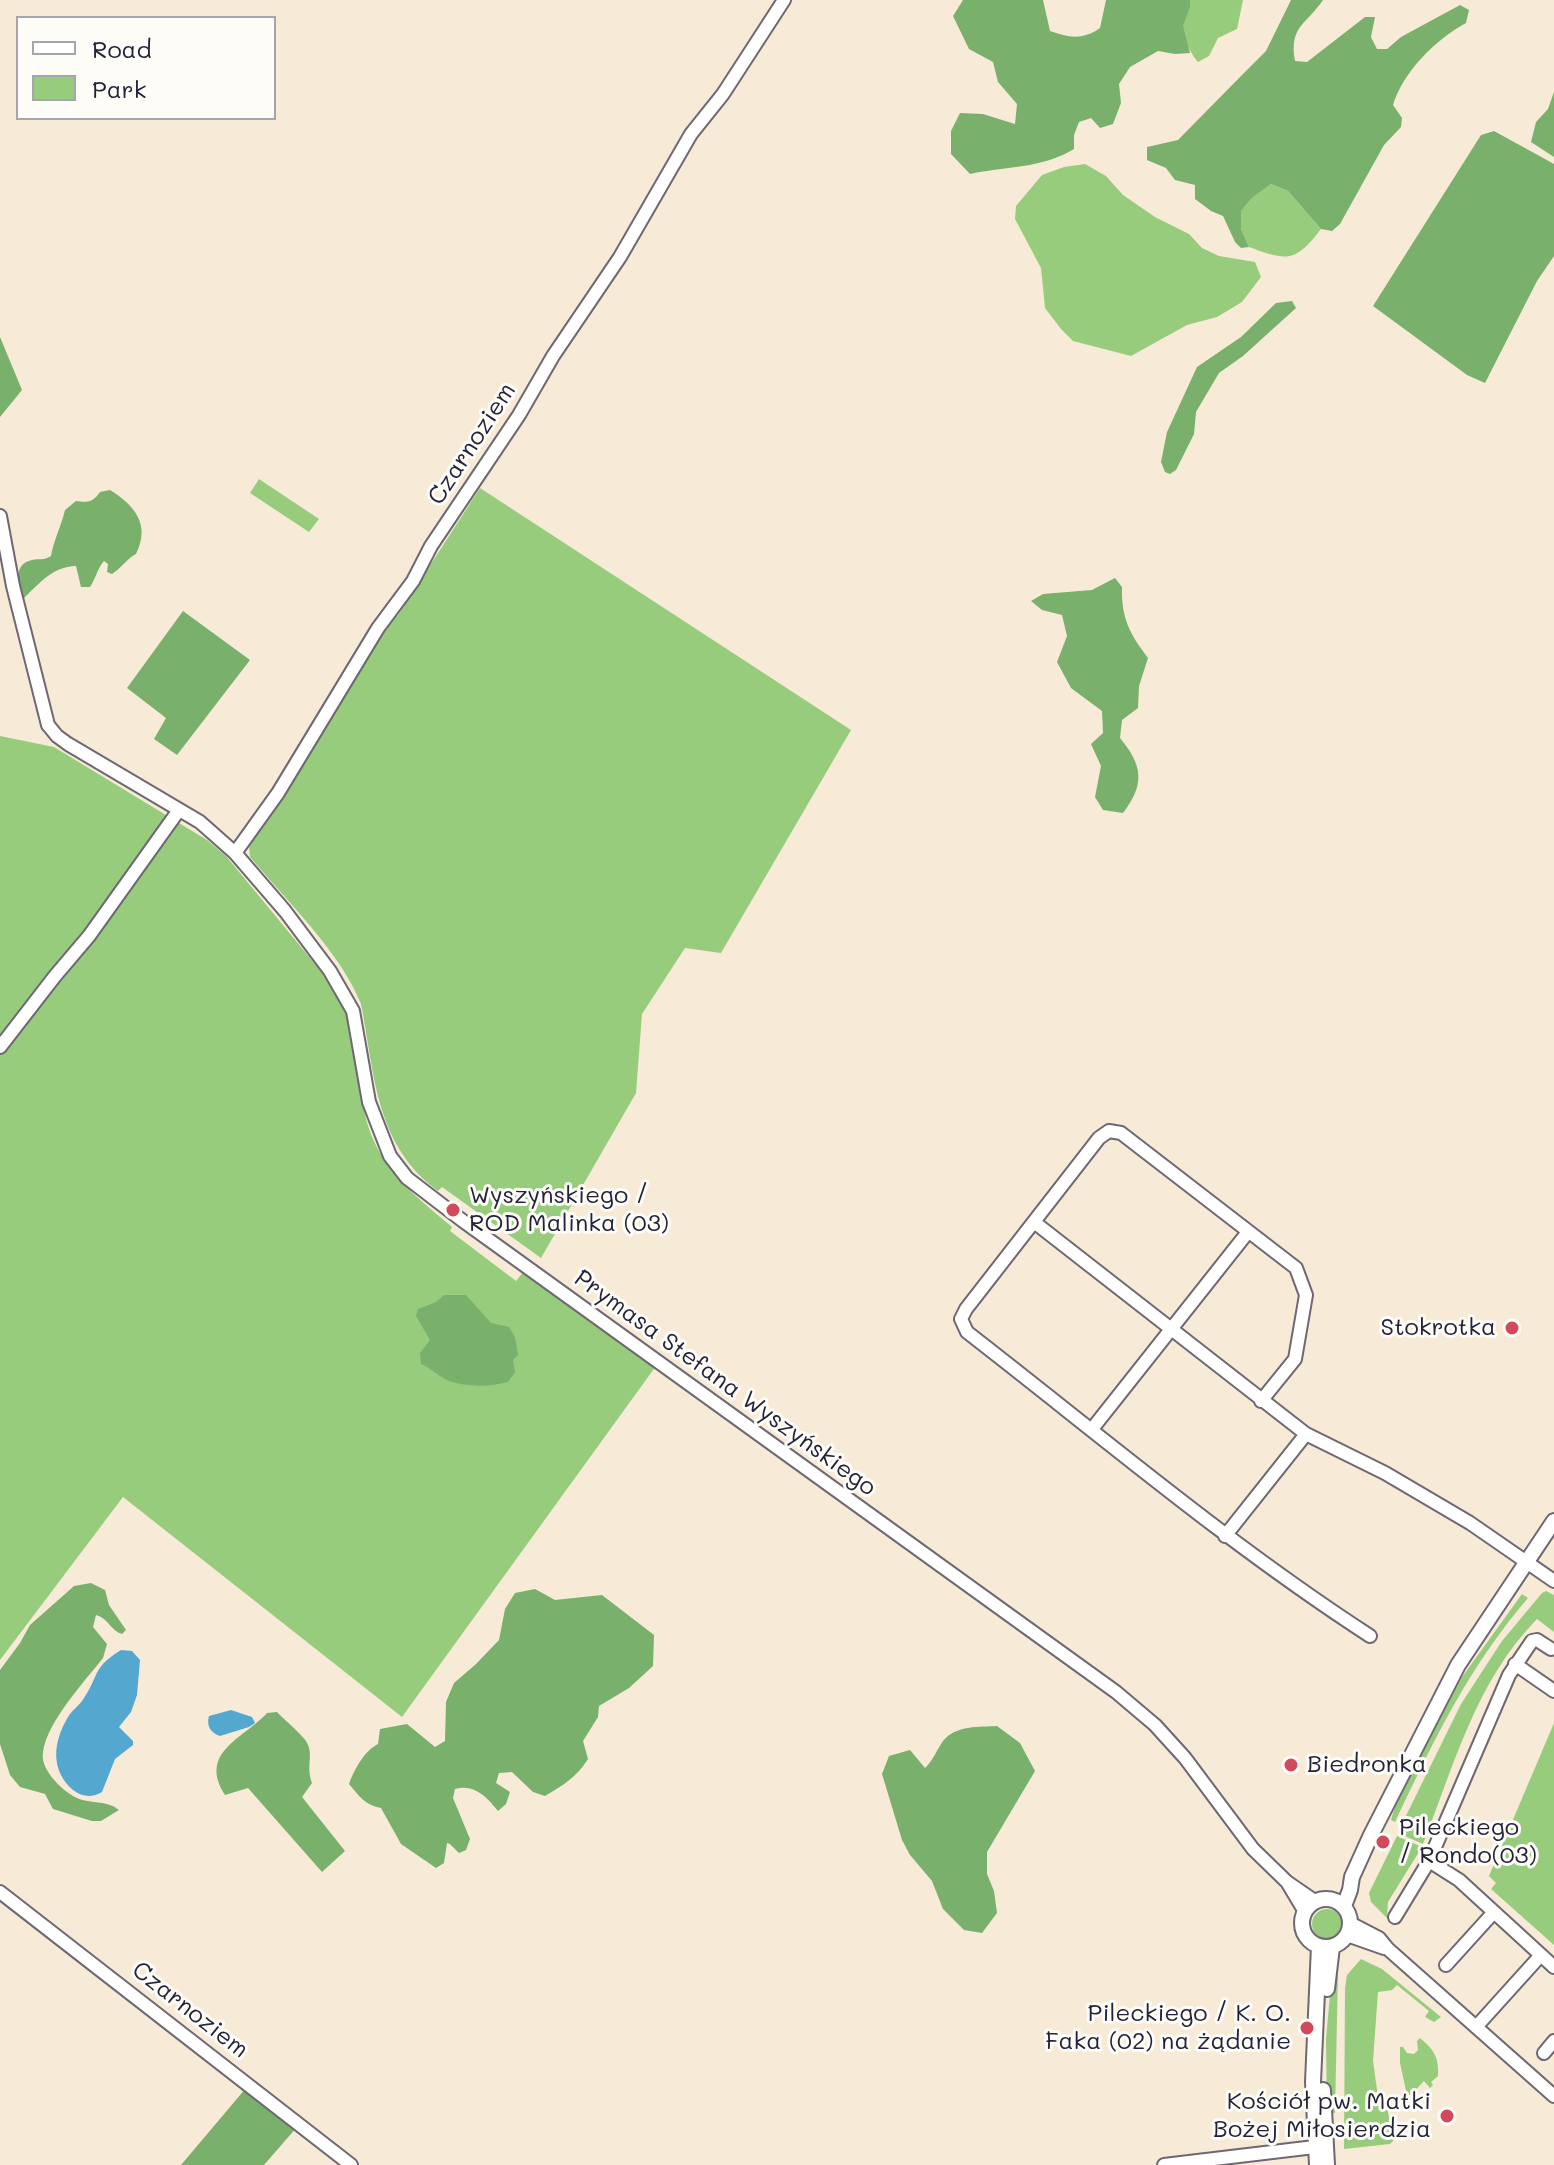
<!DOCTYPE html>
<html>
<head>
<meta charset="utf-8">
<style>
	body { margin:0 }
	#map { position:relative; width:1554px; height:2165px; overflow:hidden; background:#f7ebd8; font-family:Mali,sans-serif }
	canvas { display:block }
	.legend { position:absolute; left:16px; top:16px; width:260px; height:104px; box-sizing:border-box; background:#fdfcf7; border:2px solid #a5a5ac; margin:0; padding:10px 14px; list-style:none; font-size:24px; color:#22223b }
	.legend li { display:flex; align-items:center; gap:16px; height:40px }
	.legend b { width:40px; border:2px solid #a5a5ac }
</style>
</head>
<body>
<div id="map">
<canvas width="1554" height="2165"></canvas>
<ul class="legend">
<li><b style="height:10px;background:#fff"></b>Road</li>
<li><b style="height:22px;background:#97cc7d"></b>Park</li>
</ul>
</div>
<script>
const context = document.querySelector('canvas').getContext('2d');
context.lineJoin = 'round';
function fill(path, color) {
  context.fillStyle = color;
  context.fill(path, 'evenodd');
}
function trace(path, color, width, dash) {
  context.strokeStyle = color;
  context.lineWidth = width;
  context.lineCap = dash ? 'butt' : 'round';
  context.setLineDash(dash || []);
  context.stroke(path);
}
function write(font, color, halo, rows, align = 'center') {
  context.font = font + ' Mali,sans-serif';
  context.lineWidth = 6;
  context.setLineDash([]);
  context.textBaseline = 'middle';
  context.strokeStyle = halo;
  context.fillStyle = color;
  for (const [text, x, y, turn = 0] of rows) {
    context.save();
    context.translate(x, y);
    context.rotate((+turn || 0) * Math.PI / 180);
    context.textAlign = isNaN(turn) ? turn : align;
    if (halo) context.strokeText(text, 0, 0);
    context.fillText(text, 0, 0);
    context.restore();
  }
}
fill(new Path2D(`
	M1190,0h53l-6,29 -19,9 -9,18 -11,6c-7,-8 -16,-25 -15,-36 0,-10 7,-16 7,-26z
	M1085,164l21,12 17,19 32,22 34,17 13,14 17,8 36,6 6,15 -19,25 -25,15 -30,8 -56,31 -58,-15 -12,-12 -16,-21 -4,-40 -26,-49 1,-13 26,-31 22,-8z
	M1271,184l17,7 33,38c-26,34 -34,32 -72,18l-8,-18v-18l11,-13z
	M259,479l60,40 -10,13 -59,-39z
	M480,488l371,242 -130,223 -36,-5 -43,66 -6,79 -95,165 -99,-71 -4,4c-63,-46 -63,-116 -77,-187 -20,-51 -75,-104 -111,-147l-1,-10 139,-223 10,-9z
	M0,736l54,11 153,93 19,16 108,131c10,19 16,37 20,58 7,32 6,66 20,96 16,37 49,61 78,86l-2,4 66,50 8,-10 132,95 -254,351 -279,-220 -123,163z
	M1546,1591l8,4v37l-17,-13c-61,62 -83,146 -114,225l-23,-10 -2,-2 63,-128 41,-63 40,-48z
	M1522,1594l6,4c-60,70 -94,142 -133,224l-4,-2 5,-17 66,-126z
	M1554,1723v222l-63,-56 5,-6 -7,-7z
	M1397,1836l25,11 -34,55 -1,16 -16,-16 -2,-9z
	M1312 1924a15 15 0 1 1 30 0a15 15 0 1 1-30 0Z
	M1361,1959l21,10 59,48 -7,5 -9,-5 4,-6 -32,-26 -5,5 -14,2 -5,69 6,43 7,-1 8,37 -4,4 -46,5 1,-161 2,-13z
	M1332,1972h6l-3,141 -8,1 -1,-75z
	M1420,2038c14,12 19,19 18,38l-7,6 2,3 -3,3 -6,-7 -12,13 -5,1 -7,-32v-16h3l4,6 7,1 4,-4 -1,-9z`), '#97cc7d');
fill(new Path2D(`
	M963,0h80l7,31c19,7 33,9 50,-3l6,-28h84v7l-7,19 7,27 -15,1 -17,-3 -28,16 -11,17 2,19 -8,21 -13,4 -9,-10 -12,4 -5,13v14c-33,20 -68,17 -104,25l-19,-20v-23l9,-18 23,1 32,10 2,-20 -19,-22 -5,-20 -24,-13 -16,-33z
	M1291,0h32c-17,25 -34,26 -28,61l12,1 58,-45h10l-4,20 6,12h10l14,-12 59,-32 9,5 -3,13c-30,16 -63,49 -73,82l9,13 -1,9 -17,18 -44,79 -8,7 -11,-2 -33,-38 -17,-7 -19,14 -11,13v18l8,18 -8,1 -6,-6 -12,-26 -12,-5 -16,-12v-14l-20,-5 -9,-12 -19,-8v-13l31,-7 64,-65 24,-24z
	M1554,92v65l-23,-15 5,-20 12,-13z
	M1494,131l60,33v92l-17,25 -52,102 -18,-8 -94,-69 108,-171z
	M1292,301l4,7 -53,48 -24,17 -23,39 -2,22 -18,36 -6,4 -5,-2 -4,-10 6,-30 30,-65 44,-30 35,-34z
	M0,337l22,53 -22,27z
	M110,490c24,15 41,34 26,64 -10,5 -14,14 -24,20l-5,-2 1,-8 -4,-3c-7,8 -8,17 -14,26h-9l-5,-21c-24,1 -36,17 -52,32 -6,-12 -12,-34 8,-38 8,-2 11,1 19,-4 3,-17 10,-29 14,-46l11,-9c12,2 17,1 24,-9z
	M1115,578l7,9c-1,31 8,47 26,71l-9,28 -1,22 -16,12 -2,18c23,28 25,46 3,75l-20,-3 -8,-13 6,-31 -10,-22 12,-11 -1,-22 -31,-23 -14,-26 10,-26 -5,-21 -20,-5 -11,-9 12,-7 49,-4z
	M183,611l67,49 -73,95 -23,-16 12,-21 -39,-30z
	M444,1295h22l25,28 18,4 6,10 3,18 -5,5 2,12 -7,10c-18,5 -42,5 -59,-1 -10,-4 -18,-13 -28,-17l-1,-11 10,-13 -14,-24 2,-7 18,-7z
	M91,1583l14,7 4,15 17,25 -4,4c-11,-3 -14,-16 -26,-19l-3,12 14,17 -4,14c-19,24 -56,64 -60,94 -3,17 17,36 30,44 15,9 33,3 46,14l-18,11h-9l-39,-12 -8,-15 -25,-7 -10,-12 -10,-31v-74l20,-27 10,-18 44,-39z
	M535,1589l20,11 47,-5 52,40 -1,31 -24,22 -30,18 -1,11 -15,24 5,18c-11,18 -26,27 -43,37l-12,-4 -21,-20 -13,1 -3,10 14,9 -4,12 -8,7c-10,-13 -24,-28 -43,-22l-2,9 17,41 -4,11 -7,3 -9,-9 -3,-1 -3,20 -8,5 -35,-24 -20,-36c-15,-2 -23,-13 -32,-24 5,-14 15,-33 29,-40l2,-15 27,-5 28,23 10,-6 1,-39 8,-19 22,-19 23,-24 6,-31 10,-16z
	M277,1712c7,8 28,24 31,33 5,11 -2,22 4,38l-10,14 43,54 -23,21 -74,-84 -23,7c-27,-43 18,-56 42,-82z
	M997,1726l23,17 15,28 -48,81v22l7,17 3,22 -15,20 -18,-3 -21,-21 -11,-28 -22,-26 -8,-15 -20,-66 7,-18 21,-6 15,18c9,-9 11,-17 18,-27 13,-16 36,-14 54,-15z
	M246,2088l51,39 -33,38h-83z`), '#79b06c');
fill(new Path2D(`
	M121,1650l11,1 8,9 -3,35 -6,17 -12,15 14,14v4l-18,14 -13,33c-10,6 -20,5 -29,-2 -23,-20 -20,-48 -5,-73 4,-7 12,-12 16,-19 16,-24 8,-30 37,-48z
	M231,1710l21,7 3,6 -6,4 -29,9c-9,-3 -14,-10 -11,-20z`), '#54a7cf');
const minor = new Path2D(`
	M0,516l13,70 35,139 9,11 11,8 132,78 35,31 50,58 45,60 23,40 16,91 21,54 17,22 56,43 653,471 39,33 30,33 68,91 34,33 29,20
	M235,853l43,-60 100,-165 35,-47 18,-35 88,-131 34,-59 67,-99 71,-123 32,-40 61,-94
	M0,1047l55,-71 34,-40 90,-126
	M1034,1222l272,212 79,39 85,50 84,58
	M1261,1401l34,-42 11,-64 -10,-27 -175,-135 -12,-2 -10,7 -133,171 -5,10 6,13c133,103 261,212 403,304
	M1092,1429l156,-197
	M1225,1536l81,-102
	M1515,1664l39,27
	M1429,1861l80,-186 23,-34 5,-1 14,9
	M1287,1882l18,30
	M0,1892l351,273
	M1395,1917l34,-56 30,19 82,75
	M1350,1923l29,15 9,11 166,147
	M1347,1935l37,13
	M1446,1965l48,-53
	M1476,2027l65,-72 13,12
	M1544,2053l10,-12
	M1164,2165l159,-19`);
const major = new Path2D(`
	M1302 1923a24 24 0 1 1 48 0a24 24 0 1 1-48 0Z
	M1344,1906l6,-16 2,-13 19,-42 87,-170 96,-144
	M1327,1989l5,-42
	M1323,2090l4,75
	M1317,2165l-4,-83 6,-136`);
trace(minor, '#6d6872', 16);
trace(major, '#6d6872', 18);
trace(minor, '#fff', 12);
trace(major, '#fff', 14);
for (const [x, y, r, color] of [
	[453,1210,8,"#d1495b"],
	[1512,1328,8,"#d1495b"],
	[1291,1765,8,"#d1495b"],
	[1383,1842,8,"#d1495b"],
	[1307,2028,8,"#d1495b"],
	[1447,2116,8,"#d1495b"]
]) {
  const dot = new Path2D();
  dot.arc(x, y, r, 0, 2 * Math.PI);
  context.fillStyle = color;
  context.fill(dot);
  trace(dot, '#fdfcf7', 3);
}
write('24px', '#22223b', '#fdfcf7', [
	["Czarnoziem",472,444,-57],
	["Prymasa Stefana Wyszyńskiego",725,1383,36],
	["Czarnoziem",190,2010,38]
]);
write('24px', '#22223b', '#fdfcf7', [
	["Wyszyńskiego /",469,1196],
	["ROD Malinka (03)",469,1224],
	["Stokrotka",1496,1328,"right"],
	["Biedronka",1307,1765],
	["Pileckiego",1399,1828],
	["/ Rondo(03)",1399,1856],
	["Pileckiego / K. O.",1291,2014,"right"],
	["Faka (02) na żądanie",1291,2042,"right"],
	["Kościół pw. Matki",1431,2102,"right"],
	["Bożej Miłosierdzia",1431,2130,"right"]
], 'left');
</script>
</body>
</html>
